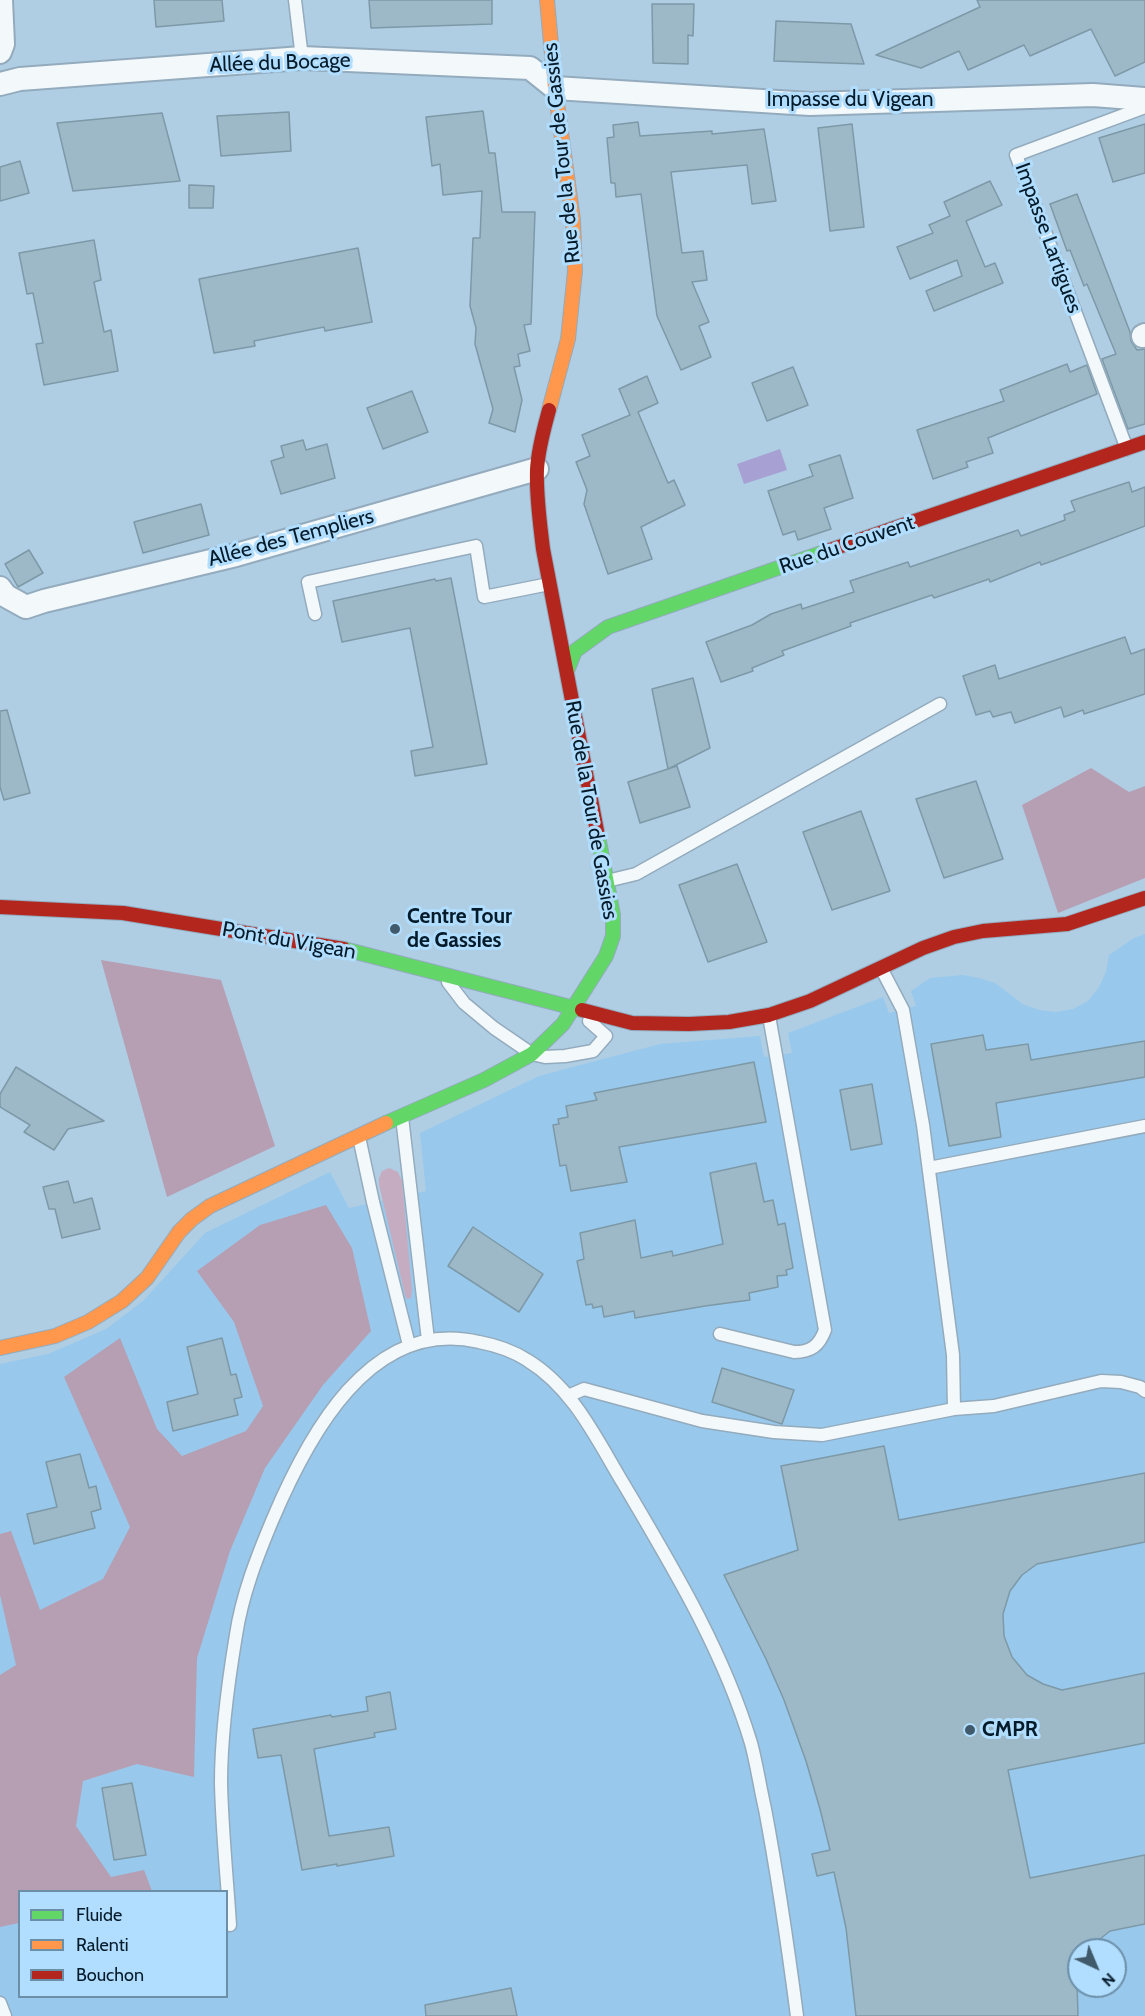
<!DOCTYPE html>
<html>
<head>
<meta charset="utf-8">
<style>
	body { margin:0 }
	#map { position:relative; width:1145px; height:2016px; overflow:hidden; background:#afcee4; font-family:Cabin,sans-serif }
	canvas { display:block }
	.legend { position:absolute; left:18px; top:1890px; width:210px; height:108px; box-sizing:border-box; background:#b1ddfe; border:2px solid #6c8fa9; margin:0; padding:8px 10px; list-style:none; font-size:18px; color:#051b2a }
	.legend li { display:flex; align-items:center; gap:12px; height:30px }
	.legend b { width:30px; border:2px solid #6c8fa9 }
	.north { position:absolute; left:1067px; top:1938px; width:60px; height:60px; box-sizing:border-box; background:#b1ddfe; border:2px solid #6c8fa9; border-radius:50%; rotate:136deg; font-size:16px; font-weight:700; line-height:24px; text-align:center; color:#051b2a }
	.north::after { content:''; display:block; margin:auto; width:21px; height:27px; background:#405a6b; clip-path:polygon(50% 0,100% 100%,50% 72%,0 100%) }
</style>
</head>
<body>
<div id="map">
<canvas width="1145" height="2016"></canvas>
<ul class="legend">
<li><b style="height:8px;background:#63d668"></b>Fluide</li>
<li><b style="height:8px;background:#ff974d"></b>Ralenti</li>
<li><b style="height:8px;background:#b3261e"></b>Bouchon</li>
</ul>
<div class="north">N</div>
</div>
<script>
const context = document.querySelector('canvas').getContext('2d');
context.lineJoin = 'round';
function fill(path, color) {
  context.fillStyle = color;
  context.fill(path, 'evenodd');
}
function trace(path, color, width, dash) {
  context.strokeStyle = color;
  context.lineWidth = width;
  context.lineCap = dash ? 'butt' : 'round';
  context.setLineDash(dash || []);
  context.stroke(path);
}
function write(font, color, halo, rows, align = 'center') {
  context.font = font + ' Cabin,sans-serif';
  context.lineWidth = 6;
  context.setLineDash([]);
  context.textBaseline = 'middle';
  context.strokeStyle = halo;
  context.fillStyle = color;
  for (const [text, x, y, turn = 0] of rows) {
    context.save();
    context.translate(x, y);
    context.rotate((+turn || 0) * Math.PI / 180);
    context.textAlign = isNaN(turn) ? turn : align;
    if (halo) context.strokeText(text, 0, 0);
    context.fillText(text, 0, 0);
    context.restore();
  }
}
fill(new Path2D(`
	M1145,934v1082h-1145v-652l48,-10 58,-25 37,-28 62,-68 125,-61 19,36 77,-17 -6,-58 119,-57 121,-32 100,-8 4,21 28,-4 -4,-20 95,-36 6,16 27,-7 -5,-15 19,-13 33,-3 16,3 16,5 29,22 16,5 16,2 17,-3 15,-8 11,-14 7,-15 3,-17 25,-17zM20,1892h206v104h-206zM1079,1950h36v36h-36z`), '#98c9ec');
fill(new Path2D(`
	M389,1168l9,4 4,9 10,109 -1,8 -4,1 -2,-4 -26,-110v-7l3,-7z`), '#c6acc1');
fill(new Path2D(`
	M1091,768l38,24 16,-6v92l-87,35 -36,-108z
	M101,960l120,20 54,166 -108,51z
	M326,1205l26,43 19,83 -48,54 -58,83 -35,83 -33,107 -3,119 -57,-13 -54,17 -7,45 35,51 33,-7 8,21 -132,1 -1,31 -19,4v-252l16,-10 -16,-70v-61l11,-3 29,79 63,-31 27,-52 -66,-150 56,-39 37,91 25,27 64,-25 17,-25 -29,-84 -37,-51 63,-46z`), '#b69eb3');
fill(new Path2D(`
	M780,449l7,21 -43,14 -7,-20z`), '#a7a1d3');
const building = new Path2D(`
	M154,0h68l2,21 -68,6z
	M369,0h123v24l-121,4z
	M977,0h168v62l-30,14 -24,-47 -61,27 -6,-11 -56,25 -9,-19 -38,17 -45,-13 104,-48z
	M652,4h42l-1,32 -5,-1v29l-35,-1z
	M776,21l75,3 13,40 -90,-3z
	M483,111l6,42h6l7,59h33l-4,112 -7,1 6,26 -12,3 2,12 -6,1 8,33 -7,32 -26,-9 4,-14 -18,-65 1,-16 -6,-22 3,-68h7l2,-47 -39,4 -3,-31 -8,2 -6,-49z
	M289,112l2,39 -70,5 -4,-40z
	M162,113l18,68 -107,10 -16,-68z
	M638,122l2,14 72,-5v3l52,-5 12,72 -24,3 -5,-39 -76,7 11,81 21,-2 4,29 -15,2 17,40 -10,4 12,31 -30,13 -24,-54 -16,-122 -25,3 -1,-14h-4l-4,-45 7,-1 -1,-12z
	M852,124l12,103 -34,4 -12,-103z
	M1145,124v49l-32,9 -14,-44z
	M20,161l9,32 -29,8v-34z
	M990,181l12,24 -36,16 19,46 10,-4 8,20 -69,28 -8,-20 36,-15 -5,-16 -47,19 -13,-32 36,-14 -4,-8 21,-9 -6,-14z
	M189,185l25,1 -1,22h-24z
	M1077,194l53,138 1,9 6,9 8,-1v75l-17,5 -26,-70 14,-5 -29,-70 -3,2 -14,-36 -3,1 -17,-47z
	M94,240l7,40 -7,2 10,50 7,-2 7,41 -74,14 -8,-41 7,-1 -10,-50 -6,1 -8,-41z
	M358,248l14,74 -47,9 -1,-4 -70,14 1,5 -41,7 -15,-74z
	M1067,364l3,8 17,-7 10,29 -109,44 5,15 -27,9 2,5 -35,12 -16,-49 87,-29 -4,-11z
	M793,367l15,38 -41,16 -15,-38z
	M647,376l11,27 -20,9 30,71 6,-3 11,25 -44,22 11,32 -44,15 -24,-70 3,-14 -11,-28 14,-6 -8,-21 48,-20 -11,-26z
	M412,391l16,41 -45,17 -16,-41z
	M303,440l3,10 21,-6 8,34 -54,16 -10,-33 13,-4 -3,-11z
	M840,455l13,43 -29,10 7,21 -33,11 -3,-9 -12,4 -15,-44 45,-15 -4,-11z
	M1129,482l3,10 13,-5v39l-90,34 -14,5 -1,-3 -50,20 -1,-3 -55,19 -2,-3 -82,28 1,3 -69,25 2,4 -32,13 1,3 -32,11 -15,-40 46,-17 19,-11 30,-10 1,5 52,-17 -4,-11 58,-19 2,5 108,-37 3,6 44,-16 -1,-5 11,-4 -4,-10z
	M201,504l8,31 -66,18 -9,-31z
	M29,550l14,23 -25,14 -13,-23z
	M451,578l36,186 -72,12 -4,-25 22,-4 -23,-119 -68,14 -9,-41 102,-22 1,2z
	M1125,637l6,17 14,-5v45l-61,20 -1,-4 -19,7 -3,-10 -46,16 -4,-11 -18,5 -3,-6 -14,4 -13,-39 32,-11 4,14z
	M693,678l17,70 -42,21 -16,-80z
	M7,710l23,83 -26,7 -4,-13v-76z
	M677,766l13,41 -50,16 -12,-41z
	M976,781l27,78 -59,19 -28,-79z
	M861,811l29,80 -58,19 -29,-78z
	M737,864l30,78 -59,20 -29,-77z
	M983,1035l3,15 42,-6 3,16 114,-19v36l-149,26 5,34 -52,9 -18,-102z
	M754,1062l12,60 -147,25 8,35 -56,9 -5,-26 -6,1 -7,-41 6,-1 -1,-5 10,-2 -2,-11 31,-6 -3,-7z
	M16,1067l88,54 -36,8 -14,21 -30,-18 6,-7 -30,-18v-13z
	M872,1084l10,60 -31,6 -11,-60z
	M756,1163l8,39 9,-2 5,25 7,-2 8,45 -7,2 1,5 -10,1 1,11 -29,6 1,7 -45,6 -70,12 -1,-7 -30,6 -2,-11 -9,2 -1,-4 -6,1 -9,-44 7,-2 -4,-26 55,-13 6,38 31,-7 1,5 50,-12 -13,-71z
	M68,1181l6,22 18,-5 8,31 -38,9 -7,-29h-6l-6,-22z
	M473,1227l70,47 -24,38 -71,-46z
	M222,1338l9,37 5,-1 6,23 -8,2 4,16 -65,16 -6,-29 31,-8 -11,-47z
	M722,1368l72,22 -12,34 -70,-22z
	M884,1446l15,74 246,-47v69l-108,22 -15,11 -12,16 -7,23 1,22 8,21 15,18 16,9 19,6 83,-17v70l-137,27 22,108 115,-23v69l-35,7 -15,12 -5,7h-11v23l-2,8 1,35h-222l-10,-88 -12,-56 -17,4 -5,-22 18,-4 -10,-41 -14,-48 -22,-61 -18,-41 -42,-84 74,-25 -17,-84z
	M80,1454l9,34 7,-2 5,23 -10,3 4,16 -61,16 -7,-30 30,-7 -11,-45z
	M390,1692l6,37 -22,4 1,4 -61,12 15,87 60,-9 5,29 -57,10v-2l-35,6 -21,-115 -23,3 -5,-29 78,-14 1,2 36,-6 -2,-14z
	M132,1783l14,72 -32,5 -12,-72z
	M511,1988l6,28h-91l-1,-11z`);
fill(building, '#9db9c8');
trace(building, '#7d99a7', 1.5);
const lane = new Path2D(`
	M295,0l7,58
	M1127,449l-111,-294 129,-48
	M315,614l-7,-32 168,-36 8,51 65,-13
	M607,881l29,-7 304,-170
	M881,968l22,42 20,115 30,230 1,54
	M448,982l16,21 30,25 38,26 13,3 20,-1 28,-5 13,-15 -17,-15
	M402,1117l26,223
	M359,1137l14,65 36,143
	M929,1168l216,-42
	M720,1334l74,18c17,0 25,-6 31,-22l-56,-314
	M568,1396l16,-7 118,32 72,11 48,3 132,-26 40,-3 107,-25 20,1 19,5 5,4
	M230,1925c-3,-47 -8,-95 -9,-142 0,-49 7,-100 15,-148 6,-40 21,-78 36,-114 35,-83 98,-205 207,-179 16,3 34,9 48,18 46,28 69,78 96,123 49,83 100,167 128,260 6,22 9,45 14,66 13,69 23,138 32,207
	M0,2003l5,13`);
const street = new Path2D(`
	M0,52l3,-8 -2,-44
	M0,84l20,-5 282,-21 228,10 25,20 255,16 283,-9 52,4
	M1143,336l2,-1
	M0,588l6,8 20,11 18,-6 192,-46 301,-86`);
const fast = new Path2D(`
	M567,671l8,-20 33,-24 219,-76
	M344,949l238,61
	M386,1123l98,-43 48,-26 31,-30 43,-68 7,-20v-21l-15,-79`);
const slow = new Path2D(`
	M547,0l8,88 18,132 2,51 -7,68 -19,71
	M0,1348l55,-12 33,-14 34,-21 25,-23 32,-46 13,-13 18,-13 176,-83`);
const jam = new Path2D(`
	M549,410c-5,19 -11,39 -12,60 -1,26 3,53 6,79l55,287
	M827,551l318,-109
	M0,907l123,6 221,36
	M582,1010l50,13 57,1 40,-2 40,-7 41,-14 113,-53 31,-11 29,-6 84,-7 78,-26`);
trace(lane, '#93abbd', 15);
trace(street, '#93abbd', 26);
trace(fast, '#93abbd', 16);
trace(slow, '#93abbd', 16);
trace(jam, '#93abbd', 16);
trace(lane, '#f3f8fb', 12);
trace(street, '#f3f8fb', 22);
trace(fast, '#63d668', 14);
trace(slow, '#ff974d', 14);
trace(jam, '#b3261e', 14);
for (const [x, y, r, color] of [
	[395,929,6,"#405a6b"],
	[970,1730,6,"#405a6b"]
]) {
  const dot = new Path2D();
  dot.arc(x, y, r, 0, 2 * Math.PI);
  context.fillStyle = color;
  context.fill(dot);
  trace(dot, '#b1ddfe', 2);
}
write('21px', '#051b2a', '#b1ddfe', [
	["Allée du Bocage",280,63,-2],
	["Impasse du Vigean",850,100],
	["Rue de la Tour de Gassies",562,153,-96],
	["Impasse Lartigues",1048,238,70],
	["Allée des Templiers",291,538,-15],
	["Rue du Couvent",847,545,-19],
	["Rue de la Tour de Gassies",591,810,80],
	["Pont du Vigean",289,941,10]
]);
write('bold 21px', '#051b2a', '#b1ddfe', [
	["Centre Tour",407,917],
	["de Gassies",407,941],
	["CMPR",982,1730]
], 'left');
</script>
</body>
</html>
